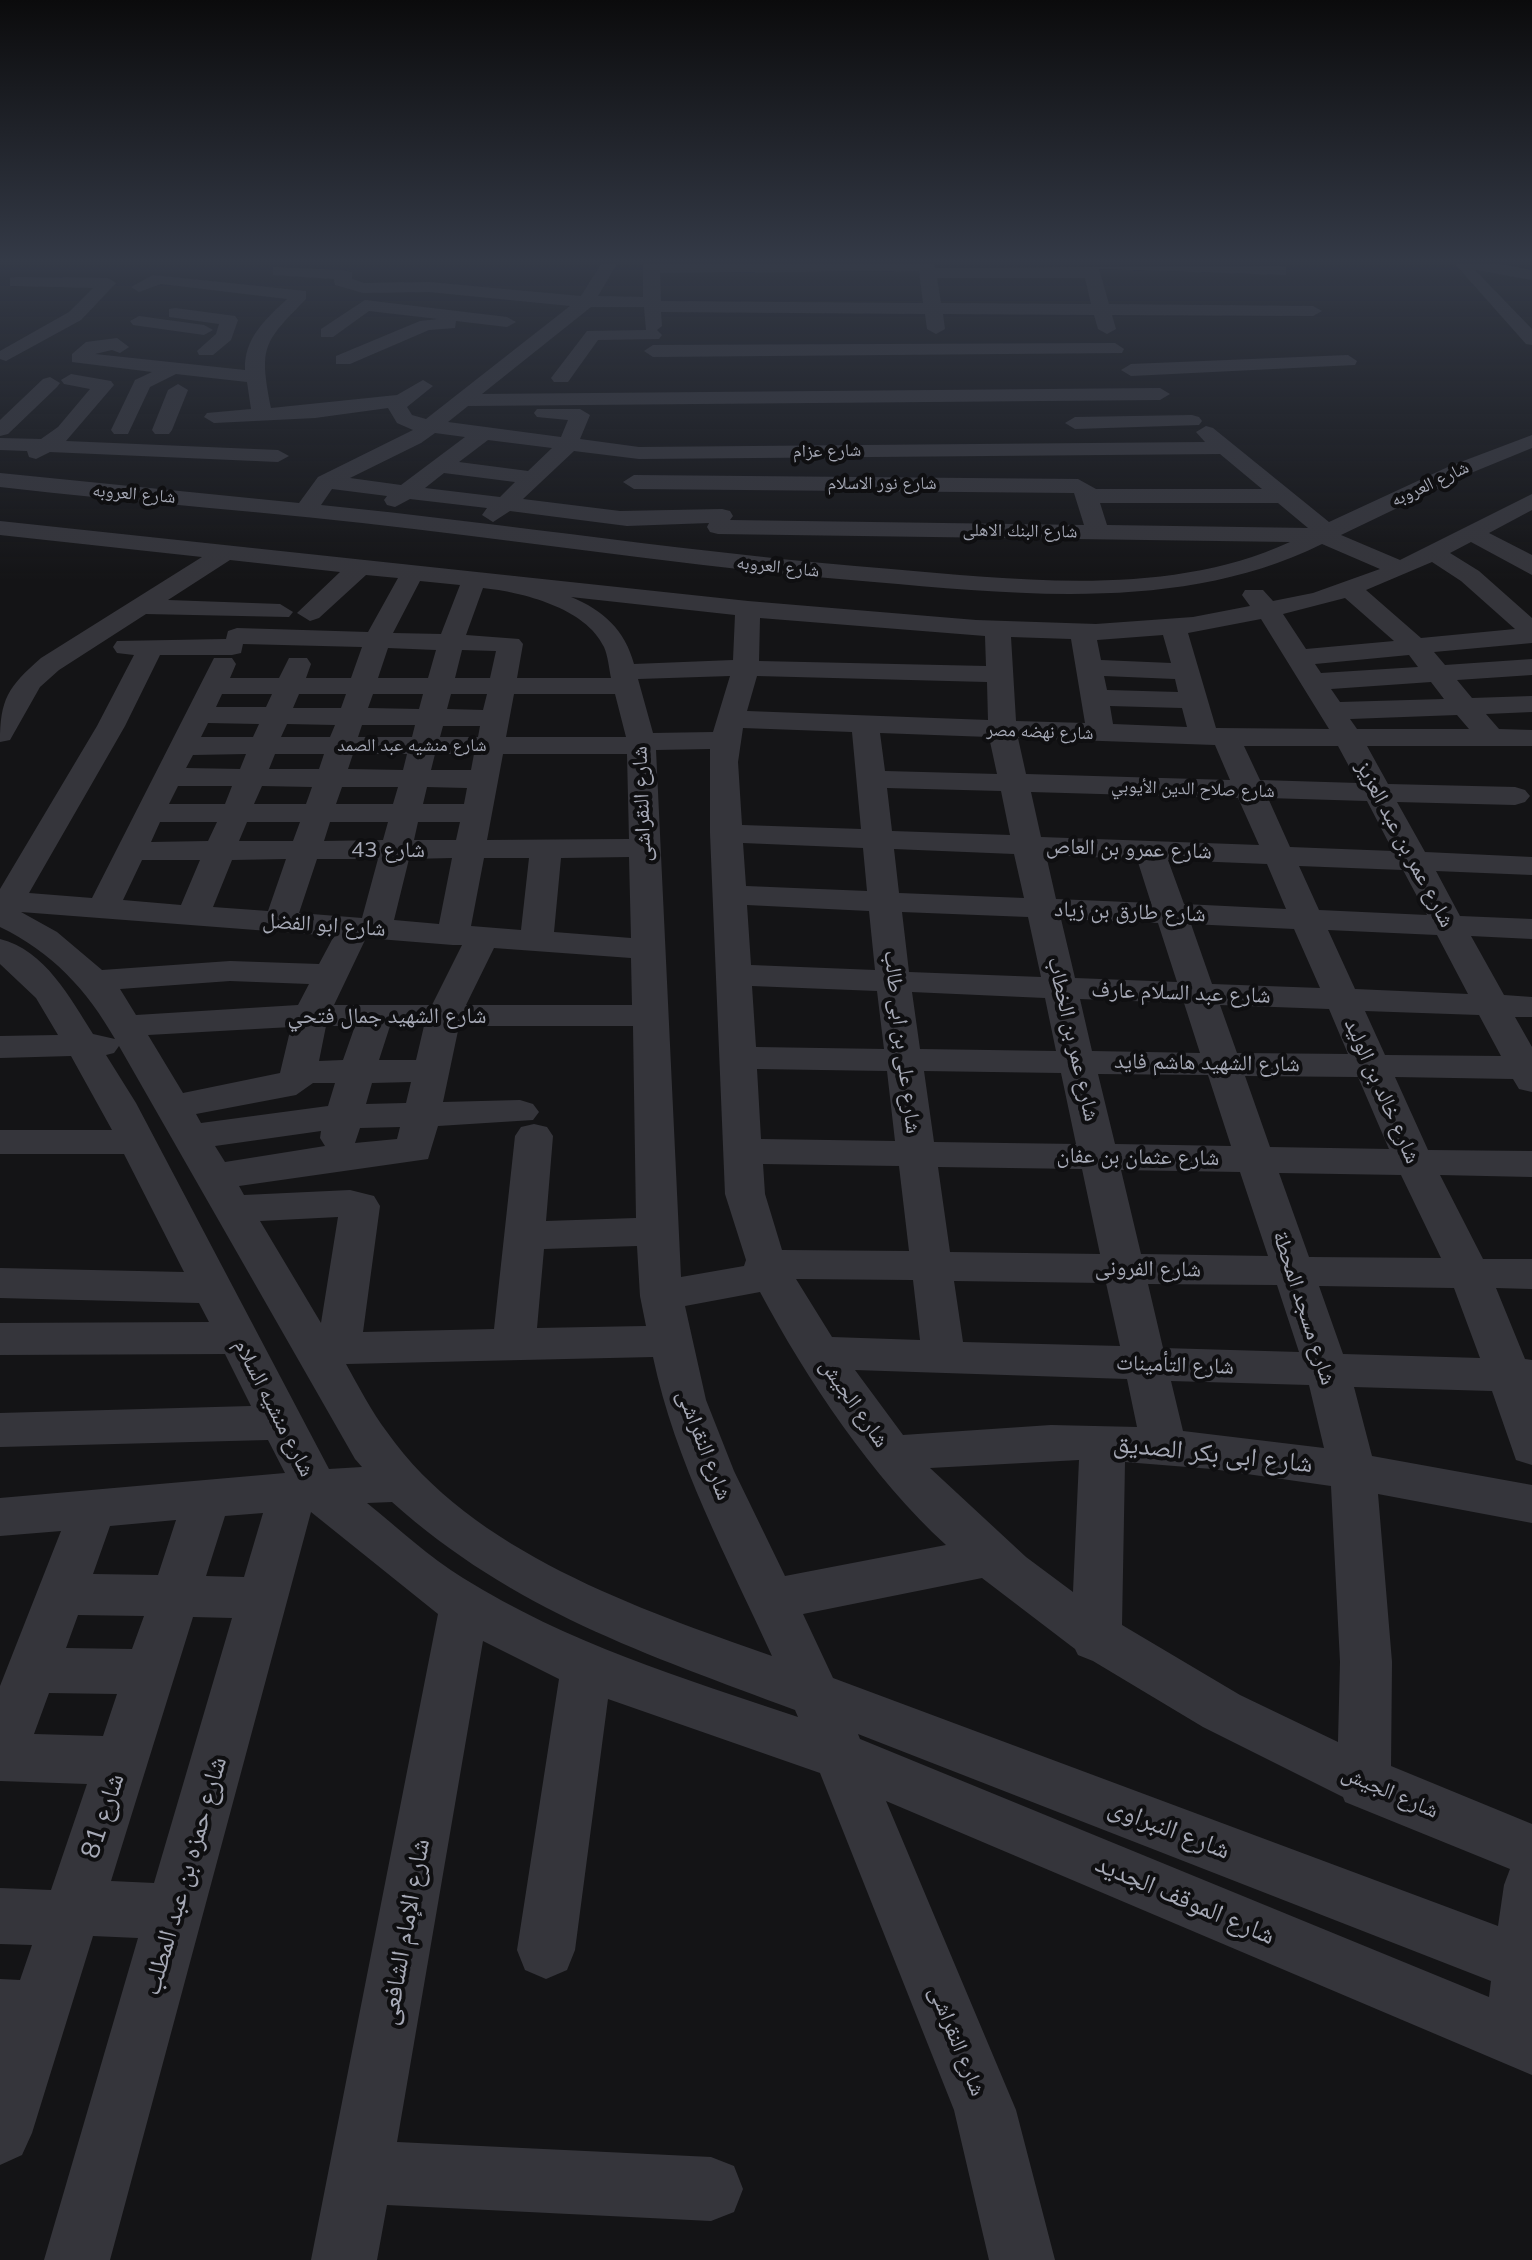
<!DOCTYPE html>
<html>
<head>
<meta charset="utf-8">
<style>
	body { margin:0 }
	canvas { display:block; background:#141416 }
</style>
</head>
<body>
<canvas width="1532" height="2260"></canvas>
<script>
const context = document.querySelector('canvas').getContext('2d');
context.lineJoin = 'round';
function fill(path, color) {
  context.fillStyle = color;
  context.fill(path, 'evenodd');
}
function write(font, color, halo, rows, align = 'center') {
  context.font = font + ' Mulish,"Noto Naskh Arabic",sans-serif';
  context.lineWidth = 8;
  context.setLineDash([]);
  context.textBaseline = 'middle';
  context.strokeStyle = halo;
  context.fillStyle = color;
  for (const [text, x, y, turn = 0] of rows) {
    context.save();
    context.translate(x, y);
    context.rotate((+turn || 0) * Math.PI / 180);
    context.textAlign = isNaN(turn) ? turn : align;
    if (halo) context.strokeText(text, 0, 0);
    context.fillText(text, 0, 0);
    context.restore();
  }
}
fill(new Path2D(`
	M601,264h16l-19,32 45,1v-33h291l1,4 345,-2 6,1v8l-187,-6 10,35 204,2 9,5 -9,5 -201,-1 4,14 -9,5 -9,-5 -4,-14 -151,-1 2,15 -9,5 -9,-5 -2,-15 -264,-2 1,14 -5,4 5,5 -3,4 -61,1 -30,42h-14l-3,-4 36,-47 59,-1 -2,-23h-53l-109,87 678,-6 10,6 -10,6 -692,6 -20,16 113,15 7,-17 -31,-3 -3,-4 3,-4h43l10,6 -10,24 59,8 566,-5 -9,-10 10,-6 7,2 116,94 121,-56 82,-31v13l-66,27 -125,60 59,25 132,-66v16l-43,23 43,22v20l-61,-33 -21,11 29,18 53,47v25l-98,9 11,13 87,-6v16l-75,5 15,18 60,-2v16l-46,2 13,15 33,1v16h-165l21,38 127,3 10,3 5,6 -5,6 -10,3 -118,-3 28,50 107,5v18l-96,-4 24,45 72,3v20l-61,-3 33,59 28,2v20h-17l17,30v45l-13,-3 -6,-10 -118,-2 33,73 104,1v26l-92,-2 43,84h49v30l-36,-1 29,71 7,1v105l-16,-5 -24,-69 -138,-4 18,69 160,29v38l-154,-29 14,168 -1,104 141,58v251l-646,-274 130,309 39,150h-66l-35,-150 -134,-337 -212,-74 -33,251 -8,20 -21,9 -21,-9 -8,-20 42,-271 -76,-38 -86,501 314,15 23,9 9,23 -9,23 -23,9 -324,-16 -10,55h-66l127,-646 -127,-102 -201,748h-66l94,-322 -45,-2 -61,197 -10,22 -22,10v-186l20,1 12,-35 -32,-1v-56l51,2 36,-106 -87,-3v-95l61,-155 -61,5v-38l285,-25 -17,-33 -268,7v-34l251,-7 -26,-52 -225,1v-32l209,-1 -10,-19 -199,-5v-30l184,4 -60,-118h-124v-24h112l-41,-74 -71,2v-22l58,-1 -22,-37 -36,-34v-25c45,11 70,59 93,95l22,5c-28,-49 -63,-87 -115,-112v-38l97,-163 37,-71 -17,-2 -4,-6 4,-6 109,-2 2,-8 9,-3 131,4 30,-54 -32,-3 -47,43 -9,3 -13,-8 43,-41 -110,-12 -62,40 112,4 13,8 -4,5 -143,-3 -87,56 -19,17 -30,53 -10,2c0,-43 8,-55 41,-84l161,-101 -202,-22v-14l748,80 228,19 120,4 97,-7 57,-11 -8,-11 3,-5h18l10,11 40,-8 67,-24 -58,-25c-137,68 -300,51 -448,38 -154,-12 -307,-35 -460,-53 -138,-17 -276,-26 -414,-42v-14l299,30 19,-26 95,-47 -16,-7 -9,-15 -73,10 -101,5 -10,-6 3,-4 44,-4 -4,-27 -71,-8 -26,13 -22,47h-14l-3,-4 24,-50 17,-8 -80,-10v-8l14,-12 31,-4 12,9 -9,6 -8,-3 -17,4 150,16c-1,-32 20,-50 42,-71l-126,-15 -22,8 -8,-5 22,-12 153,16v8c-43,44 -47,47 -35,109l126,-13 26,-15 10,6 -26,21 5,8 14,4 144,-113 -141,-14 -66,1 -28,-8 -1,-6 -61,-4v-8l70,3 9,2v7l12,4 65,-1 152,14zM919,271l4,32 -262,-2 -1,-28zM937,278h148l6,26 -150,-1zM435,433l30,4 -64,48 -51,-7 71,-35zM488,440l64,8 -24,23 -69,-9zM574,451l65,8 581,-5 42,35h-166l-18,-10 -444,-4 -11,7 11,7 440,4 10,32 -354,-5 3,-4 -3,-5 -8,-2 -102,2 -97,-12zM444,473l71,9 -15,15 -75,-9zM332,489l55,7 -3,4 3,5 8,2 15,-8 77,9 -5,7 11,7 17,-11 117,15 82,-3 -2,4 3,5 8,2 572,8c-121,56 -271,38 -399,27 -191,-15 -380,-45 -570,-64zM1100,503h178l30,25 -201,-3zM1432,562l29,19 54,48 -94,9 -55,-48zM420,581l40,4 -19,49 -48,-1zM483,588c39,4 103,20 121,59 4,9 5,21 7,31h-94l6,-34 -4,-5 -53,-4zM571,597l164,18 -2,45 -99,4c-9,-34 -31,-54 -63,-67zM1345,598l49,43 -88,8 -23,-35zM760,618l225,18 1,30 -227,-5zM1261,619l68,110 -113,-1 -28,-95zM1163,635l8,28 -70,-3 -4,-20zM1011,637l60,2 14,84 -69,-2zM243,644l119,3 -11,31h-45l5,-14 -4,-6h-18l-10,20h-49l6,-14 -4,-6h-18l-122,240 -63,-5 96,-167 35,-71h72l9,-2zM388,648l48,2 -8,28h-50zM462,650l34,1 -6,27h-35zM1409,655l9,12 -97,6 -6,-9zM730,676l-17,56 -60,1 -15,-54zM757,676l230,6 1,38 -241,-9zM1104,676l71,3 3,13 -71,-2zM1431,682l13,17 -104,3 -9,-13zM222,694h50l-6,13h-50zM299,694h47l-5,14h-48zM373,694h50l-4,15 -51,-1zM451,694h36l-4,16 -36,-1zM514,694h101l11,43h-120zM1110,706l72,2 5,19 -74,-3zM1457,715l12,14h-112l-7,-10zM208,723l51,1 -6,13h-52zM287,724l48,1 -5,12h-49zM362,725h53l-3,12h-54zM443,726h37l-2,11h-38zM743,728l109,4 9,97 -119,-4 -4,-63zM880,733l109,4 8,37 -112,-3zM1018,738l197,7 15,35 -204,-6zM1244,746h94l20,37 -98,-3zM710,749v84l15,361 21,66 -2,6 -63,11 -25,-527zM246,754l-6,15 -54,-1 7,-13zM275,754h49l-5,15h-50zM353,754h54l-4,16 -55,-1zM435,754h39l-3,16h-40zM503,754h124l2,85 -142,1zM178,786h54l-7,18h-56zM262,786l50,1 -6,17h-52zM342,787h56l-5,17h-57zM427,787l40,1 -3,16h-41zM887,788l114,3 9,44 -118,-4zM1031,792l207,6 21,47 -218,-8zM1268,798l99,3 26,50 -103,-4zM160,822h57l-9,19 -57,1zM247,822h53l-7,19h-54zM330,822h58l-5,18 -59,1zM418,822h42l-4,18h-42zM743,843l120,5 4,43 -121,-5zM894,849l120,5 10,44 -125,-5zM1046,855l91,4 14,44 -95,-4zM629,857l2,81 -77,-6 7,-74zM452,858l-13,66 -45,-4 15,-61zM484,858h45l-8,72 -50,-4zM286,859l-18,52 -55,-4 19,-47zM317,859h61l-16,59 -63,-5zM142,860h58l-19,45 -58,-5zM1168,860l99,4 19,45 -102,-5zM1299,866l104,4 24,45 -108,-5zM747,905l122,6 6,59 -124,-5zM21,912l313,24 -15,28 -89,-3 -128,9 -45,-38zM902,912l126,5 13,60 -132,-5zM1061,919l97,4 19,59 -102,-4zM1191,924l103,5 26,59 -108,-4zM1328,930l109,5 31,59 -113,-5zM366,938l87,7h9l-30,60h-98zM494,948l137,10 1,47h-166zM230,981l79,3 -11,21 -162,10 -16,-26zM752,986l125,5 7,58 -128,-2zM912,992l133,6 11,53 -136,-2zM1080,999l104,4 16,50 -108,-2zM1220,1005l109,4 19,45 -111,-1zM1365,1011l114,4 22,41 -116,-1zM326,1026h29l-12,34 -24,1zM390,1026h34l-8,34h-37zM459,1026h174l3,192 -90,3 7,-85 -6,-9 -13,-3 -13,3 -6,9 -21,193 -131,3 17,-126 -6,-10 -24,-6 -106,5 -5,-9 189,-27 10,-33 95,-6 6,-8 -6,-8 -13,-4 -77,2zM291,1027l-11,46 -97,20 -35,-58zM119,1046l236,413 7,8 -33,2 -193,-366 -30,-48 8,-2zM757,1069l130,2 8,70 -134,-2zM924,1071l137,2 15,71 -142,-2zM1098,1074l110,1 23,71 -116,-2zM1245,1076l113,1 31,72 -119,-2zM411,1082l-5,21 -40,1 6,-21zM313,1083h22l-7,23 -127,17 -5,-9 100,-19zM400,1127l-3,12 -42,4 5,-15zM321,1131l-1,7 5,8 -100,16 -10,-16zM763,1164l136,2 10,85 -127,-1 -17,-56zM938,1167l144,2 18,85 -150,-2zM1121,1170l119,2 28,84 -127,-2zM1279,1173l122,2 40,83 -132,-1zM338,1217l-17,106 -61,-102zM637,1246l3,50 6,30 -109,2 7,-79zM796,1279l117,1 7,60 -88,-3zM954,1281l152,2 14,63 -157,-4zM1148,1284l129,1 22,67 -136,-4zM1319,1286l135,2 26,70 -137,-4zM760,1292c47,88 112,185 186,253l-161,31 -51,-105 -28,-71 -21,-94zM653,1357c22,105 75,202 119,299 -133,-47 -301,-104 -385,-224 -16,-21 -28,-45 -41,-68zM855,1370l272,9 10,48 -86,-2 -148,10zM1171,1381l138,4 15,63 -141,-17zM1079,1460l-6,132 -47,-35 -96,-89zM1125,1462l87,7 119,17 9,176 -2,80 -98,-47 -118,-70zM392,1502c122,109 254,152 403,208l3,7c-116,-39 -231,-74 -335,-139 -34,-21 -65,-50 -96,-75zM263,1513l-19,64 -38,-1 19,-60zM176,1520l-18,55 -65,-1 17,-48zM982,1578l93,71 3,6 15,6 110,66 140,70 2,5 165,67 -6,16 -6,41 -665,-248 -30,-64zM78,1615l66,1 -12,33 -66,-1zM193,1617l39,1 -78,265 -43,-2zM49,1693l68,1 -14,42 -69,-2zM858,1734l633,247 -2,16 -629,-258z
	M1455,264h45l32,6v10l-57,-10 57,59v16l-6,-1z
	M16,277l92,1 8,5 -35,37 -75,41 -6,-2v-8l69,-39 24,-24 -83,-2v-8z
	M365,300l142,17 9,5 -9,5 -51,-6 -1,7 -26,2 -79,34h-14v-8l84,-35 18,-2 -69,-8 -36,26h-12v-8z
	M175,308l60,8 3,4 -7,20 -18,15h-14l-2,-4 19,-17 3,-10 -50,-7v-8z
	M139,316l65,9 9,5 -9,5 -71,-10 -3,-4z
	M1115,343l9,6 -2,4 -469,4 -9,-6 9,-6z
	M1348,355l9,6 -2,4 -224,11 -10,-6 10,-6z
	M71,374l40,7 3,4 -48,56 212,9 11,6 -11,6 -228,-10 -14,7 -7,-2 -2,-6 -27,-1v-12l41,1 17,-12 32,-38 -26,-5 -3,-4z
	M50,377l10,6 -3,4 -49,47 -8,2v-16l43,-41z
	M178,384l10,6 -16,40 -3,4h-14l-3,-4 16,-40z
	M1192,415l7,2 3,4 -3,4 -124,4 -10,-6 10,-6z`), '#35353b');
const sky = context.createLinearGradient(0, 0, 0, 581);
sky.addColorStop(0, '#0b0b0c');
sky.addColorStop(0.45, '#343a47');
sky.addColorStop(1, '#343a4700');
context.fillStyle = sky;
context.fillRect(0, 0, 1532, 581);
write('18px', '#a6a9b6', '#0f0f11', [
	["شارع عزام",827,451,-1],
	["شارع نور الاسلام",882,484],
	["شارع العروبه",1430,484,-25],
	["شارع العروبه",134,494,5],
	["شارع البنك الاهلى",1020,531,1],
	["شارع العروبه",778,567,6],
	["شارع نهضه مصر",1040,732,2],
	["شارع منشيه عبد الصمد",412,746],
	["شارع صلاح الدين الأيوبي",1193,789,2]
]);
write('22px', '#a6a9b6', '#0f0f11', [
	["شارع النقراشى",642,804,-92],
	["شارع عمر بن عبد العزيز",1405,844,62],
	["شارع عمرو بن العاص",1129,849,2],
	["شارع 43",388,850],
	["شارع طارق بن زياد",1130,912,2],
	["شارع ابو الفضل",324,925,4],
	["شارع عبد السلام عارف",1181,993,2],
	["شارع الشهيد جمال فتحي",387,1016],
	["شارع عمر بن الخطاب",1073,1039,77],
	["شارع على بن ابى طالب",902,1042,83],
	["شارع الشهيد هاشم فايد",1207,1063,1],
	["شارع خالد بن الوليد",1382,1091,66],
	["شارع عثمان بن عفان",1138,1157,1],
	["شارع الفرونى",1148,1269,1],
	["شارع مسجد المحطة",1304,1308,72],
	["شارع التأمينات",1175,1365,2],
	["شارع الجيش",854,1403,55],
	["شارع منشيه السلام",274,1408,63],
	["شارع النقراشى",704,1445,69],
	["شارع الجيش",1390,1792,23],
	["شارع النقراشى",957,2041,68]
]);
write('26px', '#a6a9b6', '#0f0f11', [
	["شارع ابى بكر الصديق",1213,1454,6],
	["شارع 81",103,1816,-72],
	["شارع النبراوى",1169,1829,21],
	["شارع حمزه بن عبد المطلب",185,1876,-74],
	["شارع الموقف الجديد",1185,1900,23],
	["شارع الإمام الشافعى",405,1932,-80]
]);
</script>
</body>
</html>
